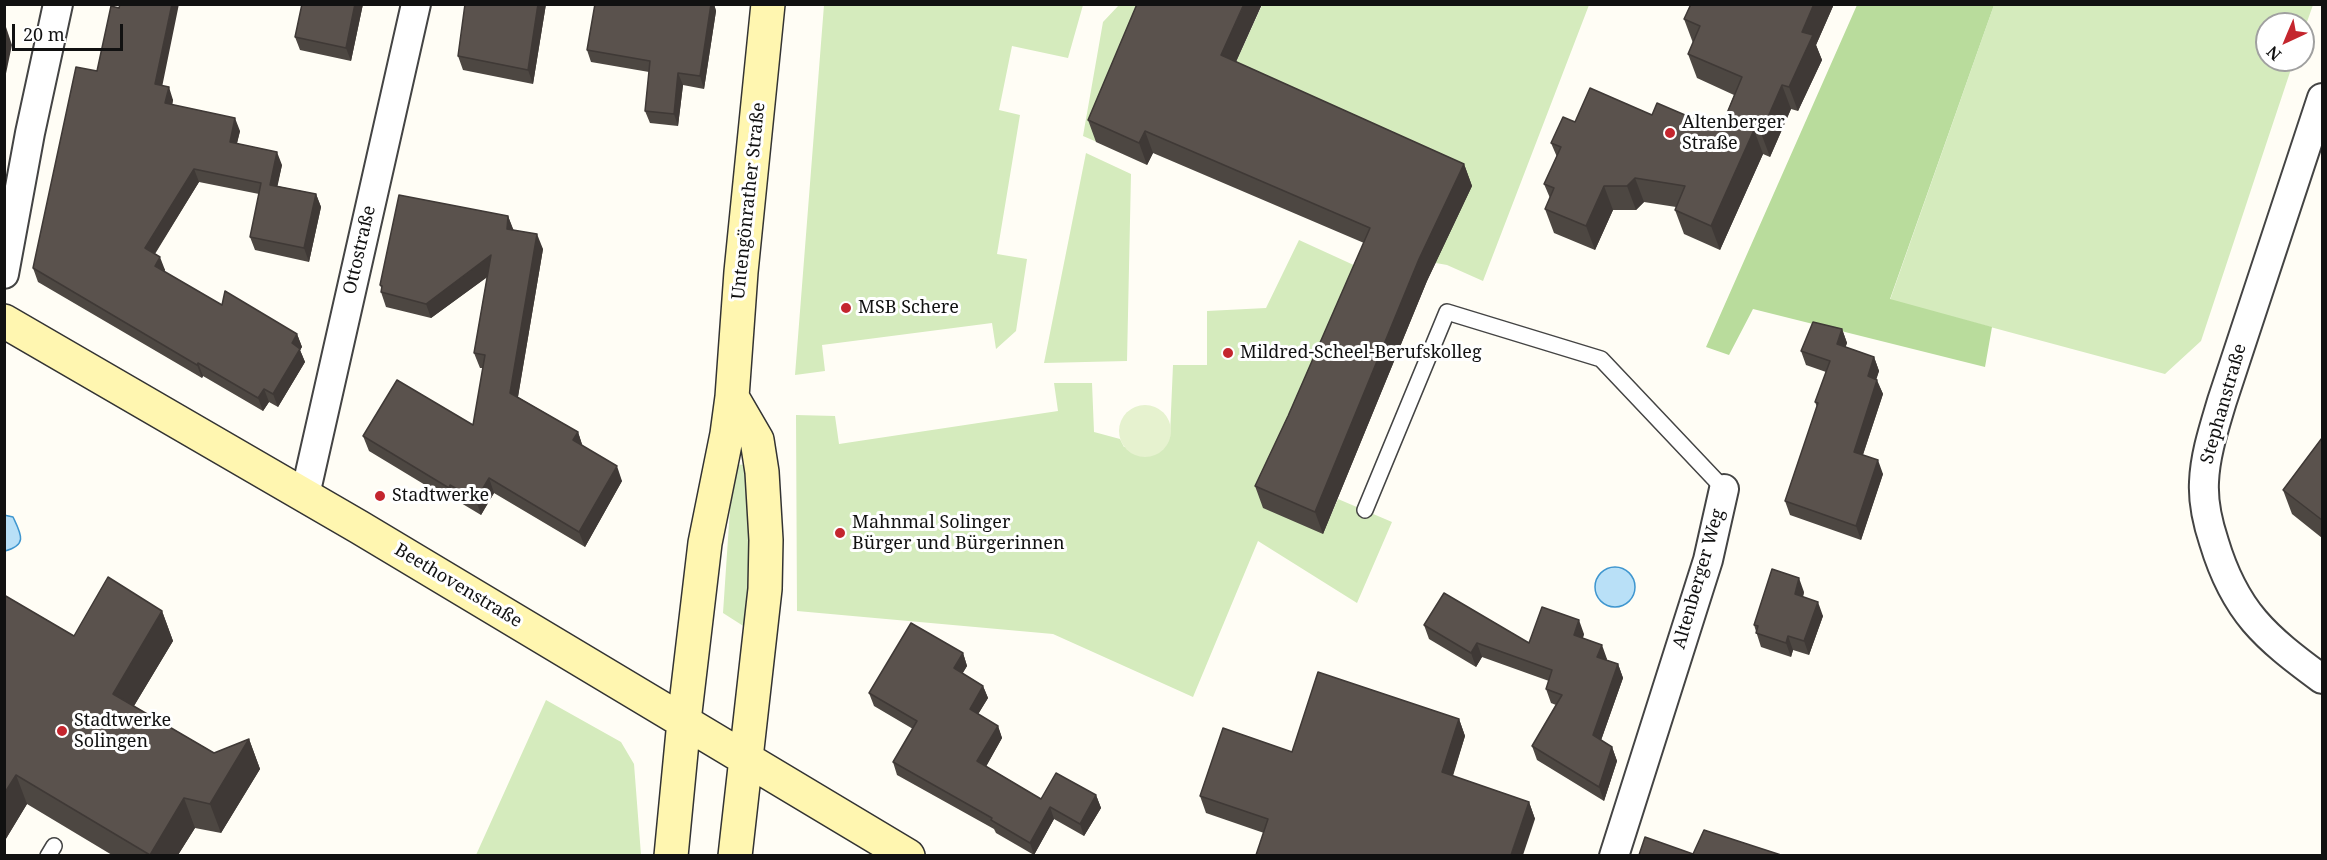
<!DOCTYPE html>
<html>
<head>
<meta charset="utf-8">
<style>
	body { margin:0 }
	#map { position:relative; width:2327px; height:860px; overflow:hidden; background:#fffdf5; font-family:"Noto Serif",serif }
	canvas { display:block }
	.frame { position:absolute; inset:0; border:6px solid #111; pointer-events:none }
	.north { position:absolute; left:2255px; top:12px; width:60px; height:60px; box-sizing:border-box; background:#fff; border:2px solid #a0a0a0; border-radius:50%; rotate:224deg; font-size:16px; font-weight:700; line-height:24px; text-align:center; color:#111 }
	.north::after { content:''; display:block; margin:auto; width:21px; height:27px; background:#c4262e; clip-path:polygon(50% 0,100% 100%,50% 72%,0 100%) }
	.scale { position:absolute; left:12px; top:24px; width:111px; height:27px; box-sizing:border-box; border:3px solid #111; border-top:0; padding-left:8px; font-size:18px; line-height:21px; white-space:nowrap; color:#111; -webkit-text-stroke:4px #fff; paint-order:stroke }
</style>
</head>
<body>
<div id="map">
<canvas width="2327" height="860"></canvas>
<div class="frame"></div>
<div class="north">N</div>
<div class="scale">20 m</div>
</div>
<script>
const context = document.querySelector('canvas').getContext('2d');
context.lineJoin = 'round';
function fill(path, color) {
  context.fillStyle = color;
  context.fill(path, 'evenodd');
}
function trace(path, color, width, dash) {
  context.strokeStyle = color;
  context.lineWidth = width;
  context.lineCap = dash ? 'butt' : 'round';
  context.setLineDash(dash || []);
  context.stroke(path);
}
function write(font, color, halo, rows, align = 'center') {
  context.font = font + ' "Noto Serif",serif';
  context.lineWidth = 6;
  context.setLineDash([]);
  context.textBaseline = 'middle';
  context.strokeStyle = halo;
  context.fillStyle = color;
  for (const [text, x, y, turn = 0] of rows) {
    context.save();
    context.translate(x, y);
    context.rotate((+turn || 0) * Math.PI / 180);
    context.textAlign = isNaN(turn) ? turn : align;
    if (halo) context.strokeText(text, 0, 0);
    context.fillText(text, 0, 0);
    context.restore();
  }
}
fill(new Path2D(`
	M824,5h259l-15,53 -56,-12 -13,64 21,5 -23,139 30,5 -11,72 -20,18 -4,-26 -170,22 3,26 -30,4z
	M1119,5h35l-57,137 -14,-6 20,-114z
	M1262,5h327l-106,276 -36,-16 -11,-2 -207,-186z
	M1994,5h319l-10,28v-9h-36v36h27l-93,281 -36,33 -275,-74z
	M1086,153l45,21 -4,187 -83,2z
	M1299,240l70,32 -47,262 16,-35 54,23 -35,81 -99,-62 -65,156 -140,-63 -256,-23 -1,-196 39,1 4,28 219,-33 -4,-28h38l2,49 26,7 4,8 46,-12 3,-70h34v-54l59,-3z
	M733,464l12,1 7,107 -4,57 -25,-16z
	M546,700l75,42 13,22 7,91h-165z`), '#d5ebbd');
fill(new Path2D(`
	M1857,5h137l-104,294 102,28 -7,40 -232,-58 -24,46 -23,-8z`), '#b9dc9c');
fill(new Path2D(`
	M1119 431a26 26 0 1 1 52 0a26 26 0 1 1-52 0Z`), '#e6f2cf');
const water = new Path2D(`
	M4,515l9,2c8,17 15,28 -8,34z
	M1595 587a20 20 0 1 1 40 0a20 20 0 1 1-40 0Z`);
fill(water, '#b9e0f7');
trace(water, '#3f96cf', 1.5);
const lane = new Path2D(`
	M1365,510l82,-198 154,47 123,130
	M48,856l6,-10`);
const street = new Path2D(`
	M2322,98l-100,303c-8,27 -17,54 -18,81 -1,19 4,42 10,60 21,70 51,95 108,137
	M4,274l26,-141 28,-129
	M305,495l111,-491
	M1614,856l94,-296 16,-71`);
const secondary = new Path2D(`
	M4,321l355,206 549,329
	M732,397l25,43 5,32 4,68 -1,49 -30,267
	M671,856l13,-135 21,-178 22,-109 5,-37 9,-125 27,-268`);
trace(lane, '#444', 18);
trace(street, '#444', 32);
trace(secondary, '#333', 36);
trace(lane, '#fff', 15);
trace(street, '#fff', 28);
trace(secondary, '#fff6b0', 33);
fill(new Path2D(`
	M302,4h61l-12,57 -51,-11 -5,-13z
	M546,4l-13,80 -70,-14 -5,-14z
	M595,4h119l2,7 -12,78 -21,-4 -5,41 -28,-3 -5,-12 4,-39 -58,-10 -4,-12z
	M1262,4l-26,58 228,102 8,22 -45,95 -104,253 -60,-26 -8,-22 33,-70 76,-173 -211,-90 -6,12 -51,-23 -8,-22z
	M1691,4h143l-18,41 6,15 -24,51 -7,-2 -21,48 -7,-3 -43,96 -36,-16 -9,-24 1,-3 -32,-5 -8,8h-23l-18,40 -41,-17 -9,-24 5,-11 -6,-14 13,-27 -6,-14 24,-21 77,-7 68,15 14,-35 -37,-17 -9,-24 5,-11 -9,-24z
	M162,85l11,15 -1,5 68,26 -3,12 45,22 -5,21 39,8 5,13 -12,55 -54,-12 -5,-13 9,-43 -60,-12 -44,72 10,16 -1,2 58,33 75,29 5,13 -2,3 5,12 -27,45 -9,-5 -6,9 -60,-35 -1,2 -164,-96 -5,-14z
	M508,216l5,14 30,19 -25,148 60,35 4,13 40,36 -37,66 -91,-54 -13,22 -25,-15 -1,3 -86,-52 -6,-15 110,-11 10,-57h-3l-6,-15 13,-76 -56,41 -45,-11 -5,-15 1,-2 -2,-5z
	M1842,329l5,14 -2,4 29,10 5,14 -3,8 7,15 -20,61 20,19 -22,66 -71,-25 -5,-14 32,-94 -2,-5 11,-30 -20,-7 -5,-14z
	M2322,438v100l-30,-24 -9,-24z
	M1804,592l-1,5 20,19 -14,39 -16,-5 -2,7 -30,-10 -7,-22z
	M4,595l70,41 88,-25 11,30 -39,65 80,47 35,-14 11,30 -39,64 -26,-5 -17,27h-66l-85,-51 -23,38z
	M1424,625l105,18 55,-9 -1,4 24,21 -1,1 12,4 5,14 -22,62 11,7 5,14 -13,40 -67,-41 -5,-14 24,-41 -5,-2 -5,-14 3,-8 -67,-24 -6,10 -47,-28z
	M963,653l4,13 -5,8 21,12 5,12 -10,16 20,12 4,12 -16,28 55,33 55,-4 5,13 -17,28 -30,-17 -20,36 -38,-22 -2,-4 -97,-54 -4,-13 20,-33 -39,-23 -5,-13z
	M1459,719l6,17 -12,40 76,26 6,17 -271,14 -58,-20 -6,-17 92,-44z`), '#4d4742');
fill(new Path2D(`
	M172,4h7l-19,93 -5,-13z
	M355,4h8l-12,57 -5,-13z
	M538,4h8l-13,80 -5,-14z
	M711,4h3l2,7 -12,78 -4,-13z
	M1244,4h18l-33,73 -8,-22z
	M1814,4h20l-18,41 6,15 -24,51 -9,-24 13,-55z
	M6,27l6,18 -8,38v-51z
	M678,73l5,12 -5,41 -4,-12z
	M1782,85l9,24 -21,48 -9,-24z
	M169,87l4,13 -3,16 -5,-13z
	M235,118l5,13 -6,24 -4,-13z
	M1754,130l9,24 -43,96 -9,-24z
	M1145,131l8,22 -6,12 -8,-22z
	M277,152l5,13 -7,33 -5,-13z
	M1464,164l8,22 -45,95 -104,253 -8,-22 104,-253z
	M194,169l5,13 -49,79 -5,-13z
	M1635,178l9,24 -8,8 -9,-24z
	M1604,186l9,24 -18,40 -9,-24z
	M316,194l5,13 -12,55 -5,-14z
	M508,216l6,15 -7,-2z
	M537,234l6,15 -27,159 -6,-15z
	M491,255l6,15 -66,48 -5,-14z
	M160,257l5,13 -5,10 -5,-14z
	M1842,329l5,14 -5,15 -5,-14z
	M297,334l5,13 -2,3 5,12 -27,45 -5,-13 19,-51z
	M1874,357l5,14 -6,19 -5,-14z
	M198,363l5,13 -1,2 -5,-13z
	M1877,380l6,14 -24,72 -5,-14z
	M264,389l5,13 -6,9 -5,-13z
	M578,432l5,15 -10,-7z
	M1878,460l5,14 -22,66 -5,-14z
	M617,466l5,15 -37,66 -6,-15z
	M489,478l5,15 -13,22 -5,-15z
	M450,485l6,15 -1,3 -6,-15z
	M1799,578l5,14 -4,16 -5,-14z
	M1818,602l5,14 -14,39 -5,-14z
	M162,611l11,30 -50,83 -10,-30z
	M1579,620l5,14 -5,15 -5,-14z
	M1788,636l5,14 -2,7 -5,-14z
	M1477,643l5,14 -6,10 -5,-14z
	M1602,645l5,14 -5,12 -5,-14z
	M963,653l4,13 -9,15 -4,-13z
	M1618,664l5,14 -25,71 -5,-14z
	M983,686l5,12 -14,23 -4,-12z
	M1459,719l6,17 -17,54 -6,-18z
	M998,726l4,12 -20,36 -5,-13z
	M249,739l11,30 -39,64 -11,-29z
	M1612,747l5,14 -13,40 -5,-14z
	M16,775l11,29 -23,38v-48z
	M1096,795l5,13 -17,28 -4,-12z
	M184,798l11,30 -17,27h-28z
	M1529,802l6,17 -12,36h-12z
	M1050,807l4,12 -20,36 -4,-12z`), '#3f3936');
const building = new Path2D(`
	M120,4h52l-17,80 14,3 -4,16 70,15 -5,24 47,10 -7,33 46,9 -12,54 -54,-11 11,-54 -67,-14 -49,79 15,9 -5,9 67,39 3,-14 72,43 -5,9 8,6 -27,45 -9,-5 -6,9 -60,-35 -1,2 -164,-97 43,-201 21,4 14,-65 8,2z
	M302,4h53l-9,44 -51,-11z
	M465,4h73l-10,66 -70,-14z
	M595,4h116l-11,72 -22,-3 -4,41 -29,-3 5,-50 -63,-11z
	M1137,4h107l-23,51 243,109 -45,95 -104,253 -60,-26 33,-70 82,-188 -225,-97 -6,12 -51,-23z
	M1691,4h123l-12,28 11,3 -24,52 -7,-2 -21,48 -7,-3 -43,96 -36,-16 10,-24 -50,-8 -8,8h-23l-18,40 -41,-17 9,-21 -10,-4 17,-37 -10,-4 12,-26 12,5 15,-34 62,27 5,-12 63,27 22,-53 -54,-23 12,-28 -16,-7z
	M399,195l109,21 -1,13 30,5 -27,159 68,39 -5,8 44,26 -38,66 -90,-54 -13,22 -26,-15 -1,3 -86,-52 34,-56 76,45 12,-70 -11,-2 17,-98 -65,49 -45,-12 1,-6 -2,-1z
	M1813,322l29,7 -5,15 37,13 -6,19 9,4 -23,72 24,8 -22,66 -71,-25 33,-98 -3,-1 15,-41 -29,-10z
	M2322,438v82l-39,-30z
	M1772,569l27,9 -4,16 23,8 -14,39 -16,-5 -2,7 -30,-10 2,-7 -4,-1z
	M108,577l54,34 -49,83 101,59 35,-14 -39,65 -26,-6 -34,57 -134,-80 -12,19v-199l70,41z
	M1444,593l85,50 13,-36 37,13 -5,15 28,10 -5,12 21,7 -25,71 19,12 -13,40 -67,-41 30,-51 -16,-6 6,-19 -75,-27 -6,10 -47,-28z
	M911,623l52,30 -9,15 29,18 -13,23 28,17 -21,35 64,38 15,-26 40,22 -16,29 -30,-17 -20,36 -39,-23 1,-2 -99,-56 24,-41 -48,-28z
	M1318,672l141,47 -17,53 87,30 -18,53h-255l12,-36 -68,-23 23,-68 69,24z
	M1704,830l77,25h-142l6,-18 48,17z`);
fill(building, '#5a524d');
trace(building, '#3f3936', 1.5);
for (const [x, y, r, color] of [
	[1670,133,6,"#c4262e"],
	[846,308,6,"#c4262e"],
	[1228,353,6,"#c4262e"],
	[380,496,6,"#c4262e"],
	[840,533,6,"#c4262e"],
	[62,731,6,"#c4262e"]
]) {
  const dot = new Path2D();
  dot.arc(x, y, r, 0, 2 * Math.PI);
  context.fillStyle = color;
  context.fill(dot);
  trace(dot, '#fff', 2);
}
write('18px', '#111', '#fff', [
	["Altenberger",1682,123],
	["Straße",1682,144],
	["MSB Schere",858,308],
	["Mildred-Scheel-Berufskolleg",1240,353],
	["Stadtwerke",392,496],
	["Mahnmal Solinger",852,523],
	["Bürger und Bürgerinnen",852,544],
	["Stadtwerke",74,721],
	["Solingen",74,742]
], 'left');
write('18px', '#111', '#fff', [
	["Untengönrather Straße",749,201,-84],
	["Ottostraße",360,250,-77],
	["Stephanstraße",2224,404,-74],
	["Altenberger Weg",1699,579,-74],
	["Beethovenstraße",458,586,31]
]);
</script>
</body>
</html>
